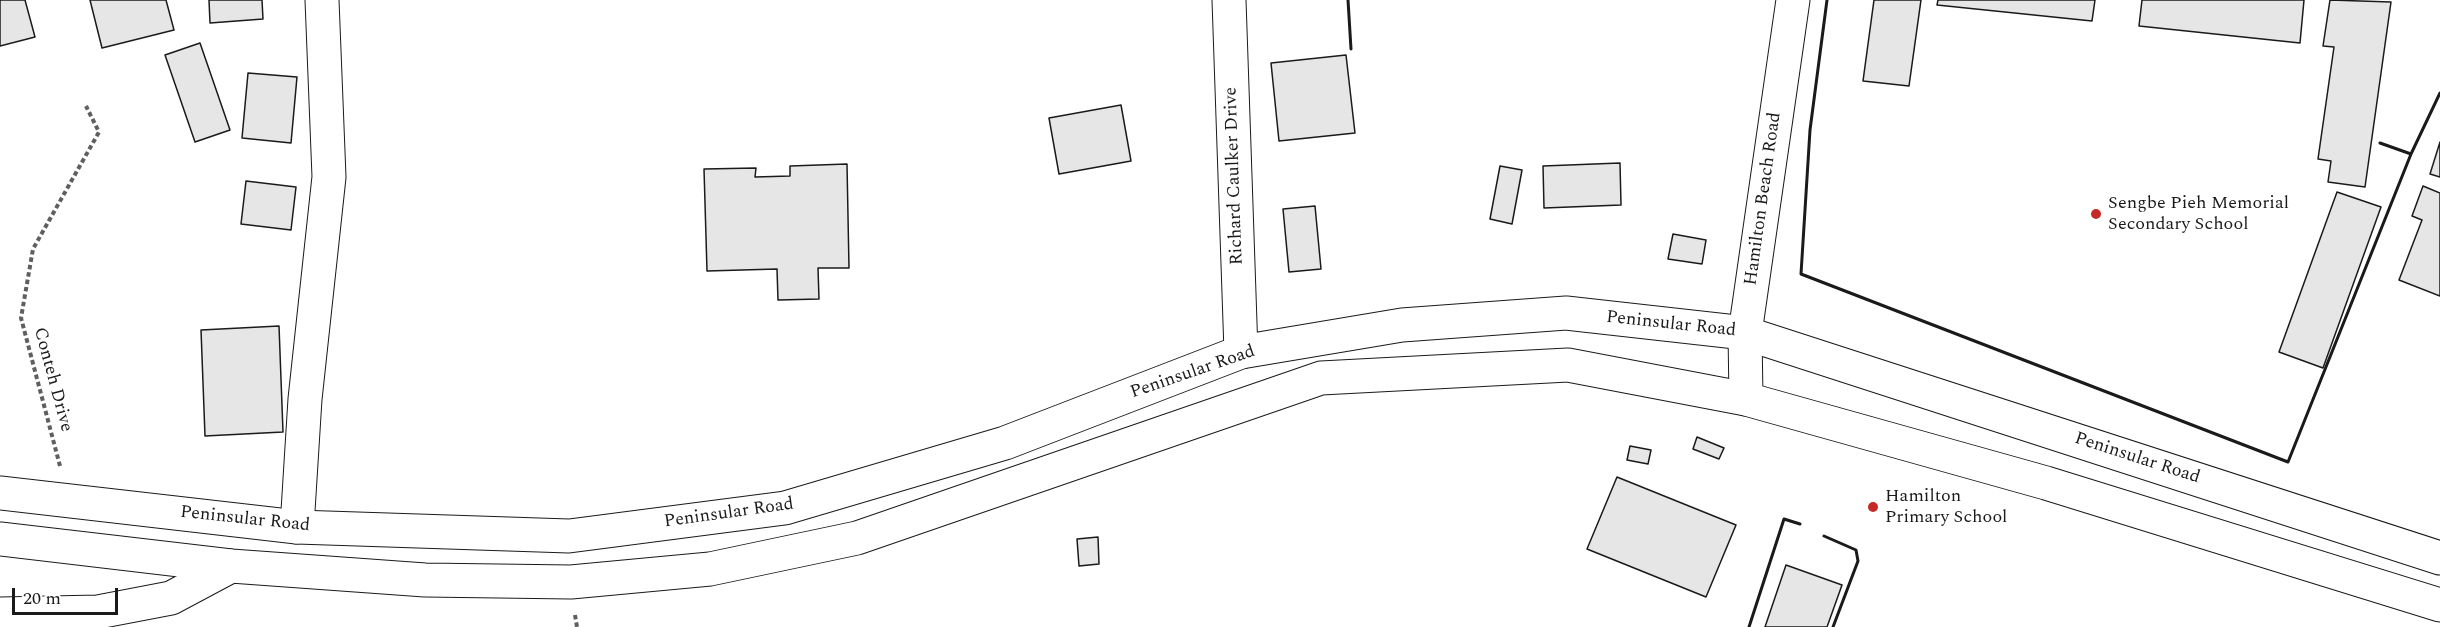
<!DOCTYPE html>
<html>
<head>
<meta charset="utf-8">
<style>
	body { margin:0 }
	#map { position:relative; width:2440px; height:627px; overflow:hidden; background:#fff; font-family:Spectral,serif }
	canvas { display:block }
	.scale { position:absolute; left:12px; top:588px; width:106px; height:27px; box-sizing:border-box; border:3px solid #1a1a1a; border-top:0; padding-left:8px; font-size:18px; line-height:21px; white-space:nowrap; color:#1a1a1a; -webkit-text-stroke:4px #fff; paint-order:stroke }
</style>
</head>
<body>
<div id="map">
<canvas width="2440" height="627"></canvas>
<div class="scale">20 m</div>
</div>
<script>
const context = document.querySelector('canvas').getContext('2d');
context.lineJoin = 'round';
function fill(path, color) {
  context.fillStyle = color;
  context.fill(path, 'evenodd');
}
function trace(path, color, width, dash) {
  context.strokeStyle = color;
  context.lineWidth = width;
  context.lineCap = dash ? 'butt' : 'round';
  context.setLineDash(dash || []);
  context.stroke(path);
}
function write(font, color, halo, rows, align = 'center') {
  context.font = font + ' Spectral,serif';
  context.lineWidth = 4.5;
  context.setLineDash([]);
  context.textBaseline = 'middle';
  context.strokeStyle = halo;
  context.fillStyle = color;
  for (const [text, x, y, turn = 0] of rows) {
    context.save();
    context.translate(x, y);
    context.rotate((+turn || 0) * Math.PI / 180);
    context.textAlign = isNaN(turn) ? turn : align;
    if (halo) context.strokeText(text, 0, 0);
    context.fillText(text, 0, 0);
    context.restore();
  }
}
const building = new Path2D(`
	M0,0h25l10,37 -35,9z
	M90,0h76l8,30 -72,18z
	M209,0h53l1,19 -53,4z
	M1874,0h47l-12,86 -46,-5z
	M1938,0h157l-3,21 -155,-16z
	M2142,0h162l-4,43 -161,-17z
	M2330,0l61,2 -26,185 -37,-5 3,-21 -13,-2 16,-112 -11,-1z
	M200,43l30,87 -35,12 -30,-87z
	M1346,55l9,78 -76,8 -8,-78z
	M248,73l49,4 -6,66 -49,-5z
	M1121,105l10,56 -72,13 -10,-56z
	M2440,142v35l-10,-3z
	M1620,163l1,42 -77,3 -1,-42z
	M847,164l2,104h-31l1,31 -41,1 -1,-31 -70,2 -3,-102 52,-1 -1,9 35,-1v-10z
	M1500,166l22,4 -10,54 -22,-5z
	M246,181l50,6 -5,43 -50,-6z
	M2423,186l17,7v103l-41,-16 23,-60 -10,-4z
	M2337,192l44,15 -58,161 -44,-16z
	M1315,206l6,63 -32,3 -6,-63z
	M1673,234l33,6 -4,24 -34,-5z
	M279,326l4,106 -78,4 -4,-106z
	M1697,437l27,11 -5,11 -26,-10z
	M1630,446l21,4 -3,14 -21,-4z
	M1617,477l119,48 -30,72 -119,-48z
	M1098,537l1,27 -20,2 -2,-27z
	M1786,565l56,20 -15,42h-62z`);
fill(building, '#e6e6e6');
trace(building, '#1a1a1a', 1.5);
const minor = new Path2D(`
	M1229,0l12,352
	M1746,399l-1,-66 48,-333
	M297,527l8,-128 24,-222 -7,-177
	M0,614l98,-2 73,-14 60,-32`);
const major = new Path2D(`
	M0,493l297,34 272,9 216,-28 220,-65 236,-91 161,-27 164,-12 179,20 695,225
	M0,539l231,27 194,14 146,2 139,-13 147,-31 464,-160 247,-13 178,34 300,84 394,122`);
trace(minor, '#1a1a1a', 35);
trace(major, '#1a1a1a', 35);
trace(new Path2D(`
	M60,466l-39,-148 12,-69 66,-117 -13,-26
	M575,615l2,12`), '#5f5f5f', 4, [4.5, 3]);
trace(minor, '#fff', 33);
trace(major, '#fff', 33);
trace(new Path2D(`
	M1348,0l3,49
	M1827,0l-17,130 -9,144 487,188 123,-308 29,-61
	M2380,143l31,11
	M1824,536l32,14 2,11 -25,66
	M1749,627l35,-108 16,5`), '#1a1a1a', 3);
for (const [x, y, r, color] of [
	[2096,214,6,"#c62828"],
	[1873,507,6,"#c62828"]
]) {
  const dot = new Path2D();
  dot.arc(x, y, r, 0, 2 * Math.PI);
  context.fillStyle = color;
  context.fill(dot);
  trace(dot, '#fff', 2);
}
write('18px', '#1a1a1a', '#fff', [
	["Richard Caulker Drive",1235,176,-92],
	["Hamilton Beach Road",1764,199,-82],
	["Peninsular Road",1671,325,6],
	["Peninsular Road",1193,373,-19],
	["Conteh Drive",52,380,75],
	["Peninsular Road",2137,459,18],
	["Peninsular Road",729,514,-8],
	["Peninsular Road",245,520,6]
]);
write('18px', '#1a1a1a', '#fff', [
	["Sengbe Pieh Memorial",2108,204],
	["Secondary School",2108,225],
	["Hamilton",1885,497],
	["Primary School",1885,518]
], 'left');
</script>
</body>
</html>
